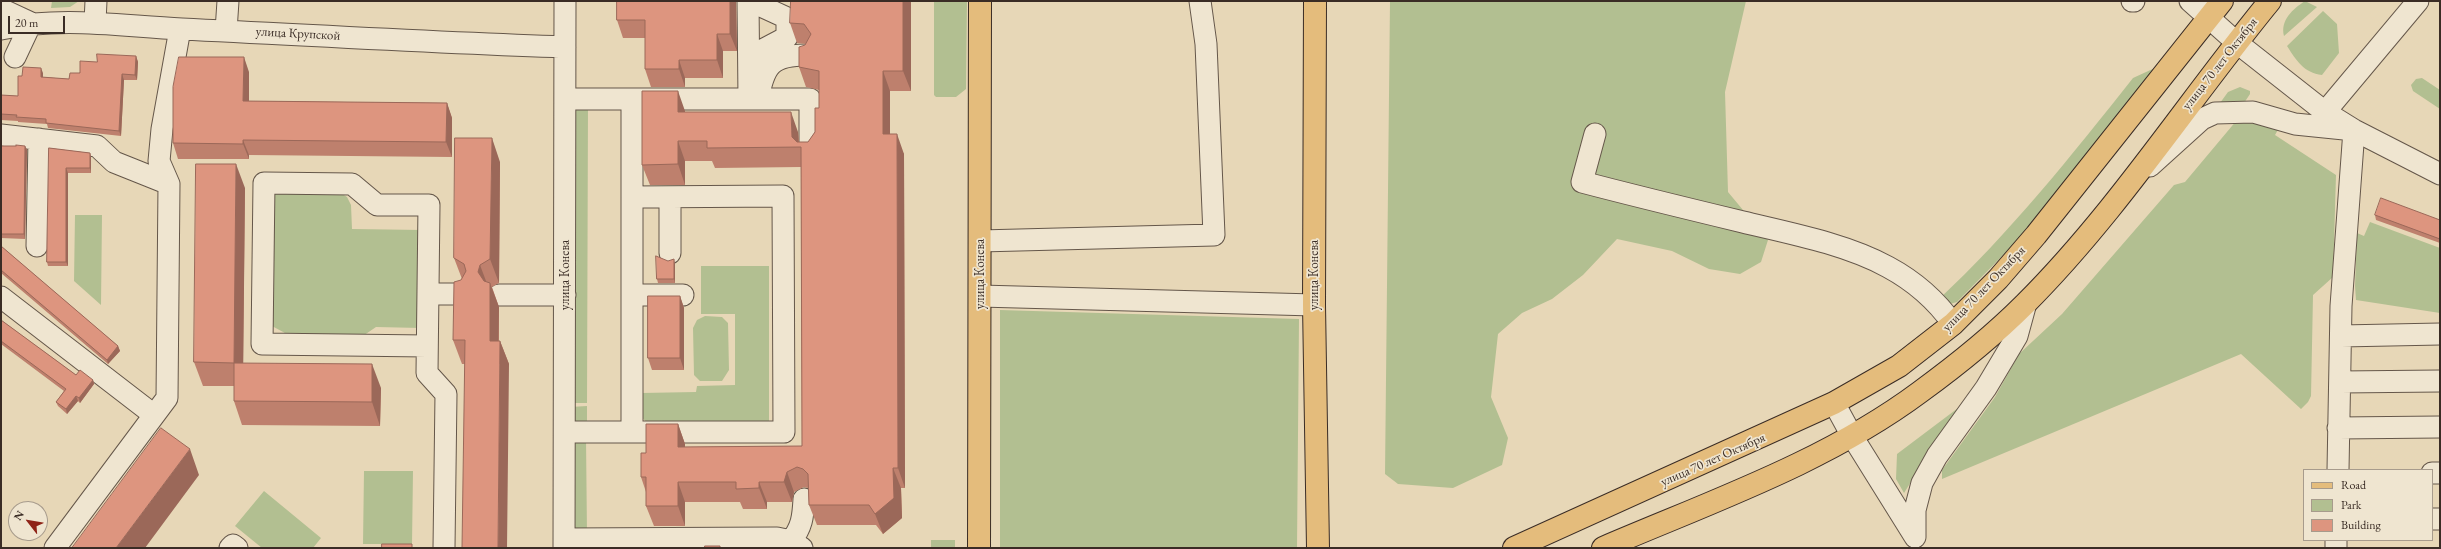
<!DOCTYPE html>
<html>
<head>
<meta charset="utf-8">
<style>
	body { margin:0 }
	#map { position:relative; width:2441px; height:549px; overflow:hidden; background:#e7d7b7; font-family:"EB Garamond",serif }
	canvas { display:block }
	.frame { position:absolute; inset:0; border:2px solid #3a2c25; pointer-events:none }
	.legend { position:absolute; left:2303px; top:469px; width:130px; height:72px; box-sizing:border-box; background:#efe5d0; border:1px solid #a79b8c; margin:0; padding:5px 7px; list-style:none; font-size:12px; color:#3a2c25 }
	.legend li { display:flex; align-items:center; gap:8px; height:20px }
	.legend b { width:20px; border:1px solid #a79b8c }
	.north { position:absolute; left:8px; top:501px; width:40px; height:40px; box-sizing:border-box; background:#efe5d0; border:1px solid #a79b8c; border-radius:50%; rotate:301deg; font-size:11px; font-weight:700; line-height:16px; text-align:center; color:#3a2c25 }
	.north::after { content:''; display:block; margin:auto; width:14px; height:18px; background:#8f2418; clip-path:polygon(50% 0,100% 100%,50% 72%,0 100%) }
	.scale { position:absolute; left:8px; top:16px; width:57px; height:18px; box-sizing:border-box; border:2px solid #3a2c25; border-top:0; padding-left:5px; font-size:12px; line-height:14px; white-space:nowrap; color:#3a2c25; -webkit-text-stroke:3px #efe5d0; paint-order:stroke }
</style>
</head>
<body>
<div id="map">
<canvas width="2441" height="549"></canvas>
<div class="frame"></div>
<ul class="legend">
<li><b style="height:5px;background:#e4bc7c"></b>Road</li>
<li><b style="height:11px;background:#b2bf91"></b>Park</li>
<li><b style="height:11px;background:#dd957f"></b>Building</li>
</ul>
<div class="north">N</div>
<div class="scale">20 m</div>
</div>
<script>
const context = document.querySelector('canvas').getContext('2d');
context.lineJoin = 'round';
function fill(path, color) {
  context.fillStyle = color;
  context.fill(path, 'evenodd');
}
function trace(path, color, width, dash) {
  context.strokeStyle = color;
  context.lineWidth = width;
  context.lineCap = dash ? 'butt' : 'round';
  context.setLineDash(dash || []);
  context.stroke(path);
}
function write(font, color, halo, rows, align = 'center') {
  context.font = font + ' "EB Garamond",serif';
  context.lineWidth = 3.5;
  context.setLineDash([]);
  context.textBaseline = 'middle';
  context.strokeStyle = halo;
  context.fillStyle = color;
  for (const [text, x, y, turn = 0] of rows) {
    context.save();
    context.translate(x, y);
    context.rotate((+turn || 0) * Math.PI / 180);
    context.textAlign = isNaN(turn) ? turn : align;
    if (halo) context.strokeText(text, 0, 0);
    context.fillText(text, 0, 0);
    context.restore();
  }
}
fill(new Path2D(`
	M52,1h27l-9,6 -19,1z
	M934,1h33l-1,88 -10,8h-20l-2,-2z
	M1390,1h356l-21,91 3,100 40,48 -7,22 -21,12 -31,-5 -37,-18 -55,-12 -34,36 -31,24 -30,14 -24,21 -7,63 17,41 -6,27 -49,23 -55,-4 -13,-10z
	M2305,1l12,6 -33,29c-4,-16 9,-27 21,-35z
	M2323,11l14,13 2,29 -17,22c-18,-2 -26,-15 -35,-29z
	M2157,67l-71,91 -71,85 -58,59 -7,2 -12,-4c72,-67 134,-145 195,-222z
	M2422,78l18,12v19l-27,-18 -2,-6 5,-6z
	M2240,87l10,4v3l-8,12 -22,-3 8,-11z
	M574,105h14l-1,298h-17z
	M2248,117l31,11 -4,7 61,40 -3,102 -20,18 -2,101 -3,6 -7,7 -60,-55 -299,125v-9l53,-73 24,-43 43,-40 112,-129 11,-3 52,-62z
	M273,189l63,1 11,7 4,8 1,24 70,1 -1,98 -45,-1 -19,13 -61,-1 -24,-13z
	M75,215h27l-1,90 -27,-24z
	M2370,222l70,26v65l-84,-13 -1,-14 2,-53 7,3z
	M701,266h68v162l-120,-4 -8,-7v-24l55,-1 1,-6 38,-1v-71h-34z
	M1000,310l299,9 -2,229h-297z
	M705,316l17,1 6,6 1,47 -7,11h-22l-6,-6 -1,-47 4,-8z
	M1966,402l-23,29 -39,62 -8,-14 1,-25z
	M587,406v23h-17v-22z
	M573,438h13l1,97 -14,-1z
	M364,471h49l-1,73h-49z
	M264,491l57,47 -8,10h-51l-27,-22z
	M931,540h24v8h-24z`), '#b2bf91');
const minor = new Path2D(`
	M748,1l1,98
	M2132,1h2
	M2190,1l46,41 89,70 29,18 86,44
	M1,9l30,14 -16,34
	M95,22l1,-21
	M1,29c62,-13 118,-3 181,0 127,6 255,14 383,18
	M226,31l2,-30
	M749,57l38,-20v-19l-37,-17
	M565,99h245v53
	M632,99v333
	M758,99c6,-33 13,-44 48,-44
	M2325,112l93,-111
	M1595,134l-13,48c53,14 107,27 161,40 46,11 103,22 145,45 26,14 48,33 65,57
	M1,135l96,11 17,16 55,22
	M2150,166l52,-47 13,-6 38,-1 42,12 59,6 -13,176 -3,164
	M670,197v56
	M980,241l234,-6 -8,-191 -6,-43
	M37,246l2,-107
	M428,294h35
	M499,295h66
	M632,295h51
	M980,296l334,9
	M1,297l153,118
	M2341,336l99,-2
	M427,346l-165,-2 2,-161 88,1 25,21h52l-2,168 19,21 -2,154
	M2340,382l100,-1
	M1834,403l18,33 63,101
	M2338,428l102,-1
	M565,432h219l-1,-236 -151,1
	M2432,473h8
	M2432,519h8
	M1915,537v-27l7,-27 15,-27 49,-68 31,-52 9,-33
	M564,539l213,-1 14,3 11,7
	M791,541c11,-14 12,-24 13,-42
	M55,548l112,-150 2,-214 -10,-23 3,-32 18,-100
	M230,548l3,-3 4,3
	M564,548l1,-547
	M2336,548v-8`);
const major = new Path2D(`
	M1315,1l-1,304 4,243
	M979,548l1,-547
	M1514,548l320,-145 65,-37 54,-42 45,-45 38,-44 186,-234
	M1603,548c107,-46 223,-86 317,-156 37,-27 73,-56 105,-88 92,-92 163,-203 245,-303`);
trace(minor, '#65574a', 23);
trace(major, '#3a2c25', 24);
trace(minor, '#efe5d0', 21);
trace(major, '#e4bc7c', 22);
fill(new Path2D(`
	M736,1l1,50h-14v27h-38v9h-34l-6,-18v-31h-22l-6,-18z
	M911,1v90h-21v43l14,20 1,334h-4l1,30 -19,16 -7,-9h-59l-8,-20 -1,-17 -4,-1 -10,5 -2,10h-25v7h-24l-3,-7h-55v24h-31l-8,-20v-14l-5,-15 5,-24 32,-29 7,20v3l117,-1 -1,-279 -86,1 -3,-7h-27v24h-35l-8,-20 43,-54v1l113,20 1,10h9l7,-10 4,-24v-18l-13,-3 -7,-20 7,-23 -9,-1 -7,-20z
	M136,56l2,6 -1,18h-13l-3,56 -73,-8 -1,-4 -29,-2v-1l-17,-1v-25l17,1 4,-20 21,-3v4l26,2 28,-17z
	M249,72v29l198,2 5,15v39l-203,-2v4h-71l-5,-16z
	M1,146h24l2,4 -2,89 -24,-1z
	M49,148l41,5 1,4v16h-23v93h-20l-1,-4z
	M500,162l-1,121 -7,4 7,20v34h1l9,23h-47l-9,-24 8,-60 1,-1 -8,-21z
	M245,188l-2,175 138,25 -1,38 -138,-1 -8,-24v-15h-31l-9,-24z
	M2375,215l65,5v23l-64,-23z
	M1,246l117,100 2,5 -12,13 -107,-91z
	M668,261l7,3v19h-17l-1,-4z
	M680,296l4,12v62h-32l-4,-12z
	M1,320l75,55 17,5 1,4 -14,19 -2,-2 -11,13 -9,-8 -2,-4 8,-11 -63,-47z`), '#be806d');
fill(new Path2D(`
	M730,1h6l1,50 -7,-17z
	M903,1h8v90l-8,-20z
	M717,34l6,17v27l-6,-18z
	M136,56l2,6 -1,18 -2,-5z
	M244,57l5,15v44l-6,-15z
	M679,60l6,18v9l-6,-18z
	M41,68l2,5v10l-2,-6z
	M883,71l7,20v63l-7,-20z
	M122,74l2,6 -3,56 -2,-5z
	M678,91l7,20v21l-7,-20z
	M447,103l5,15v39l-6,-15z
	M791,112l7,20 1,15 -7,-10z
	M897,134l7,20 1,334 -7,-20z
	M492,138l8,24 -1,121 -9,-24z
	M243,140l6,15v4l-6,-15z
	M678,141l7,20v24l-7,-21z
	M25,146l2,4 -2,89 -1,-5z
	M90,153l1,4v16l-1,-5z
	M236,164l9,24 -2,198 -9,-23z
	M66,168l2,5v93l-2,-4z
	M674,259l1,5v19l-1,-4z
	M480,265l9,24 -11,-17z
	M490,283l9,24 -1,57 -8,-23z
	M680,296l4,12v62l-4,-12z
	M500,341l9,23 -2,184h-9z
	M118,346l2,5 -12,13 -1,-4z
	M372,364l9,24 -1,38 -8,-24z
	M93,380l1,4 -14,19 -1,-5z
	M76,396l2,5 -11,13 -1,-5z
	M678,424l7,20v23l-7,-20z
	M190,449l9,26 -54,73h-29z
	M893,468l8,20 1,30 -19,16 -8,-20z
	M787,472l7,20 -2,10 -8,-20z
	M678,482l7,20v24l-7,-20z
	M759,482l8,20v7l-8,-21z`), '#9b6859');
const building = new Path2D(`
	M617,1h113v33h-13v26h-38v9h-34v-49h-28z
	M791,1h112v70h-20v63h14l1,334h-5l1,30 -19,16 -6,-9h-60l-1,-31 -5,-5 -6,-2 -10,5 -3,10h-25v6l-23,1v-7h-58v24h-32v-29h-5v-24h5v-29h32v23l124,-1 -1,-299 -94,1v-7h-29v23l-36,1v-74h36v21h113l1,25 5,5h11l7,-10v-24h4v-37l-20,-4v-20l6,-2 6,-11 -7,-10 -14,-1z
	M97,54l39,2 -1,19 -13,-1 -3,57 -73,-8v-4l-30,-2 1,-2 -16,-1v-19l17,1v-20h4l1,-9 18,1v9l28,2 1,-6h10v-12l17,1z
	M179,57h65l-1,44 204,2 -1,39 -203,-2v4l-70,-1v-56z
	M455,138h37l-2,121 -10,6 -2,7 6,9 6,2v58h10l-2,207h-36l3,-208h-12l1,-58 7,-2 5,-9 -2,-7 -10,-6z
	M16,145l9,1 -1,88h-23v-88h15z
	M49,148l41,5v15h-24v94h-19z
	M196,164h40l-2,199 138,1v38l-138,-1v-38l-40,-1z
	M2381,198l59,22v19l-65,-24z
	M1,246l117,100 -11,14 -106,-90z
	M656,256l12,5 6,-2v20h-17z
	M648,296h32v62h-32z
	M1,320l75,55 4,-5 13,10 -14,18 -3,-2 -10,13 -10,-7 10,-13 -65,-48z
	M161,428l29,21 -74,99h-44z
	M382,544h30v4h-30z
	M705,546h15v2h-15z`);
fill(building, '#dd957f');
trace(building, '#9b6859', 1);
write('13px', '#3a2c25', '#efe5d0', [
	["улица Крупской",298,34,3],
	["улица 70 лет Октября",2220,64,-52],
	["улица Конева",980,274,-90],
	["улица Конева",565,275,-90],
	["улица Конева",1314,275,-90],
	["улица 70 лет Октября",1984,289,-46],
	["улица 70 лет Октября",1713,460,-24]
]);
</script>
</body>
</html>
